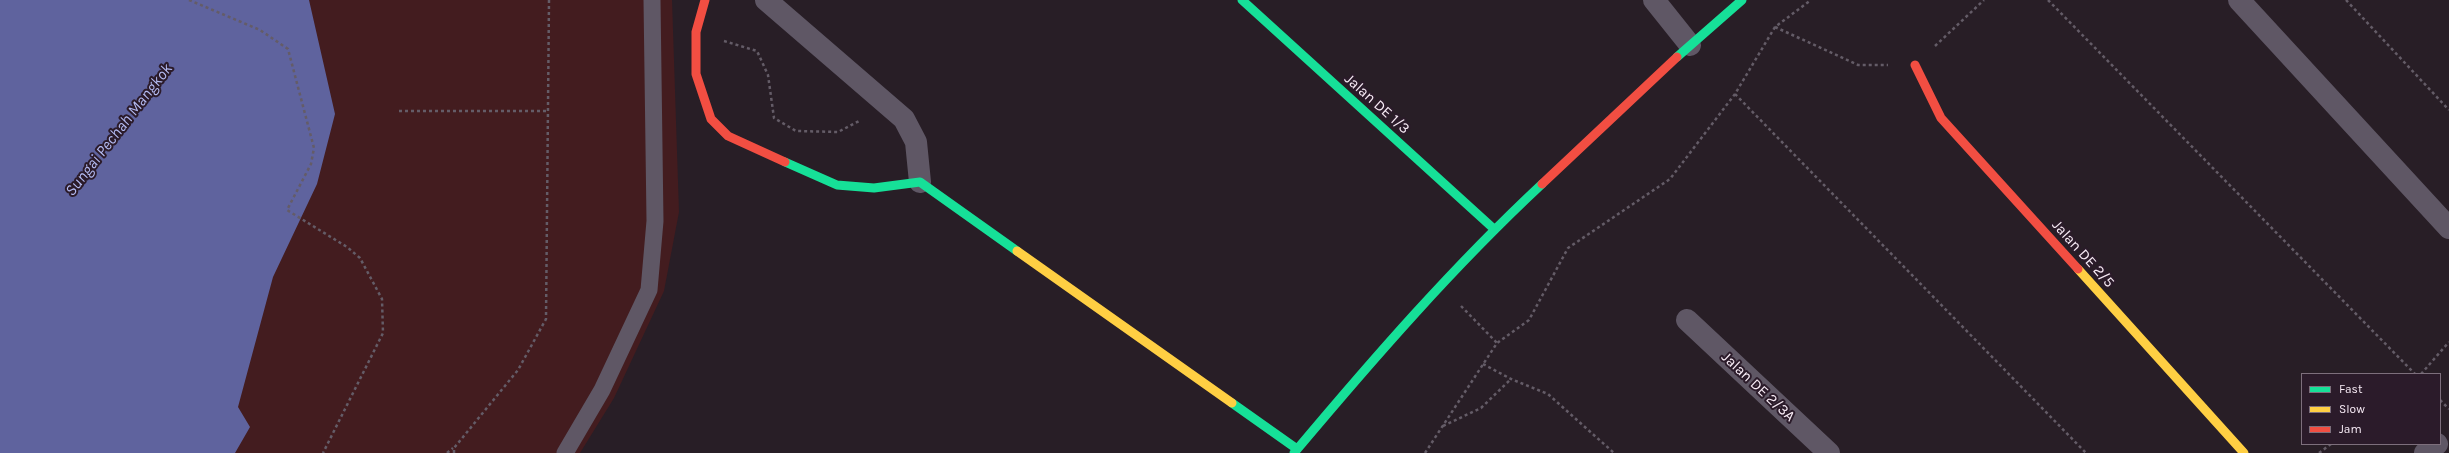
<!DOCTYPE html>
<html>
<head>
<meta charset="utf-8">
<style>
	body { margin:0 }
	#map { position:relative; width:2449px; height:453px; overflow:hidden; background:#281e26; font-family:Karla,sans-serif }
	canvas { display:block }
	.legend { position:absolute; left:2301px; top:373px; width:140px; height:72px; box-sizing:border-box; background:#2b1b2a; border:1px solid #7d6f7c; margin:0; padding:5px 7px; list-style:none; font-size:12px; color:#f8ecf6 }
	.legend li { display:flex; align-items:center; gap:8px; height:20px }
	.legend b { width:20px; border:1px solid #7d6f7c }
</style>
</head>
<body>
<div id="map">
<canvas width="2449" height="453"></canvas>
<ul class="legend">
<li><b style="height:5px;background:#16e098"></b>Fast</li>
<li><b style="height:5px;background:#ffcf43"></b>Slow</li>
<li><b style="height:5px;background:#f24e42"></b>Jam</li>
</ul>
</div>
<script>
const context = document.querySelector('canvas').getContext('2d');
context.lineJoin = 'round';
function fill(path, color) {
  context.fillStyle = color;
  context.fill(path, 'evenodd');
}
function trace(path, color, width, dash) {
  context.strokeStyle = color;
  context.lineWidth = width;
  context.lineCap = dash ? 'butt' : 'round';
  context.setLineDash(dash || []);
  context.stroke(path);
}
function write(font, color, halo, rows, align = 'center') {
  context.font = font + ' Karla,sans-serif';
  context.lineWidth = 4;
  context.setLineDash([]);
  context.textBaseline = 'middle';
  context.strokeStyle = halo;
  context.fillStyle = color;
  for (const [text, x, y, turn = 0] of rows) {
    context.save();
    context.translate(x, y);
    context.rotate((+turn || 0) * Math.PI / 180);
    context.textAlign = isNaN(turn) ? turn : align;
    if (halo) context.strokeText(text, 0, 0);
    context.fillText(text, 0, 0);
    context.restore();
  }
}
fill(new Path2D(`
	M0,0h672l7,212 -15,79 -50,107 -34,55h-580z`), '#431c1f');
fill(new Path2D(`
	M0,0h309l26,114 -18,70 -44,93 -35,130 12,20 -15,26h-235z`), '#5f639e');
trace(new Path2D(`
	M189,0l71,30 28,19 26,99 -3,16 -24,46 60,37 13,11 22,41 1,34 -60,120
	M2048,0l367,374
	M2346,0l103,110
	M1775,27l83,38h30
	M724,41l33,10 11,24 6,43 22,13 42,1 23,-12
	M1935,46l49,-46
	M1735,94l351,359
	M399,111h149
	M1461,306l36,37
	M1483,364l28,15 37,15 66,59
	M2421,374l28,-32
	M2440,400l9,9
	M1443,426l38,-18 30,-29
	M447,453l6,-5
	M454,453v-5l64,-78 28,-51 3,-319
	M1425,453l72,-110 32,-23 39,-72 102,-69 65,-85 40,-67 36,-27
	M2319,453l12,-9`), '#645c67', 2.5, [3, 3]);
trace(new Path2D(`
	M565,453l37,-63 47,-100 6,-69 -3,-221`), '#5f5765', 17);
trace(new Path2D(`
	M766,0l138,119 12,23 4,40
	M1654,0l36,45
	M2239,0l210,228
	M1687,320l142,133
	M2425,453l12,-9`), '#5f5765', 22);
trace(new Path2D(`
	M1242,0l252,229
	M1677,57l65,-57
	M785,162l52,23 37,3 46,-6 97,69
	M1232,403l65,46
	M1294,453c79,-94 159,-186 248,-269`), '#16e098', 9);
trace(new Path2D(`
	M1017,251l215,152
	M2078,269l166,184`), '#ffcf43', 9);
trace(new Path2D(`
	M705,0l-9,32v42l15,45 17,17 57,26
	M1915,65l26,53 137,151
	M1542,184l135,-127`), '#f24e42', 9);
write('15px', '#f8ecf6', '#2b1b2a', [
	["Jalan DE 1/3",1377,104,42],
	["Jalan DE 2/5",2083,254,48],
	["Jalan DE 2/3A",1758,387,43]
]);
write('italic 16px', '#b4bbf2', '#2b1b2a', [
	["Sungai Pechah Mangkok",119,130,-52]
]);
</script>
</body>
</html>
